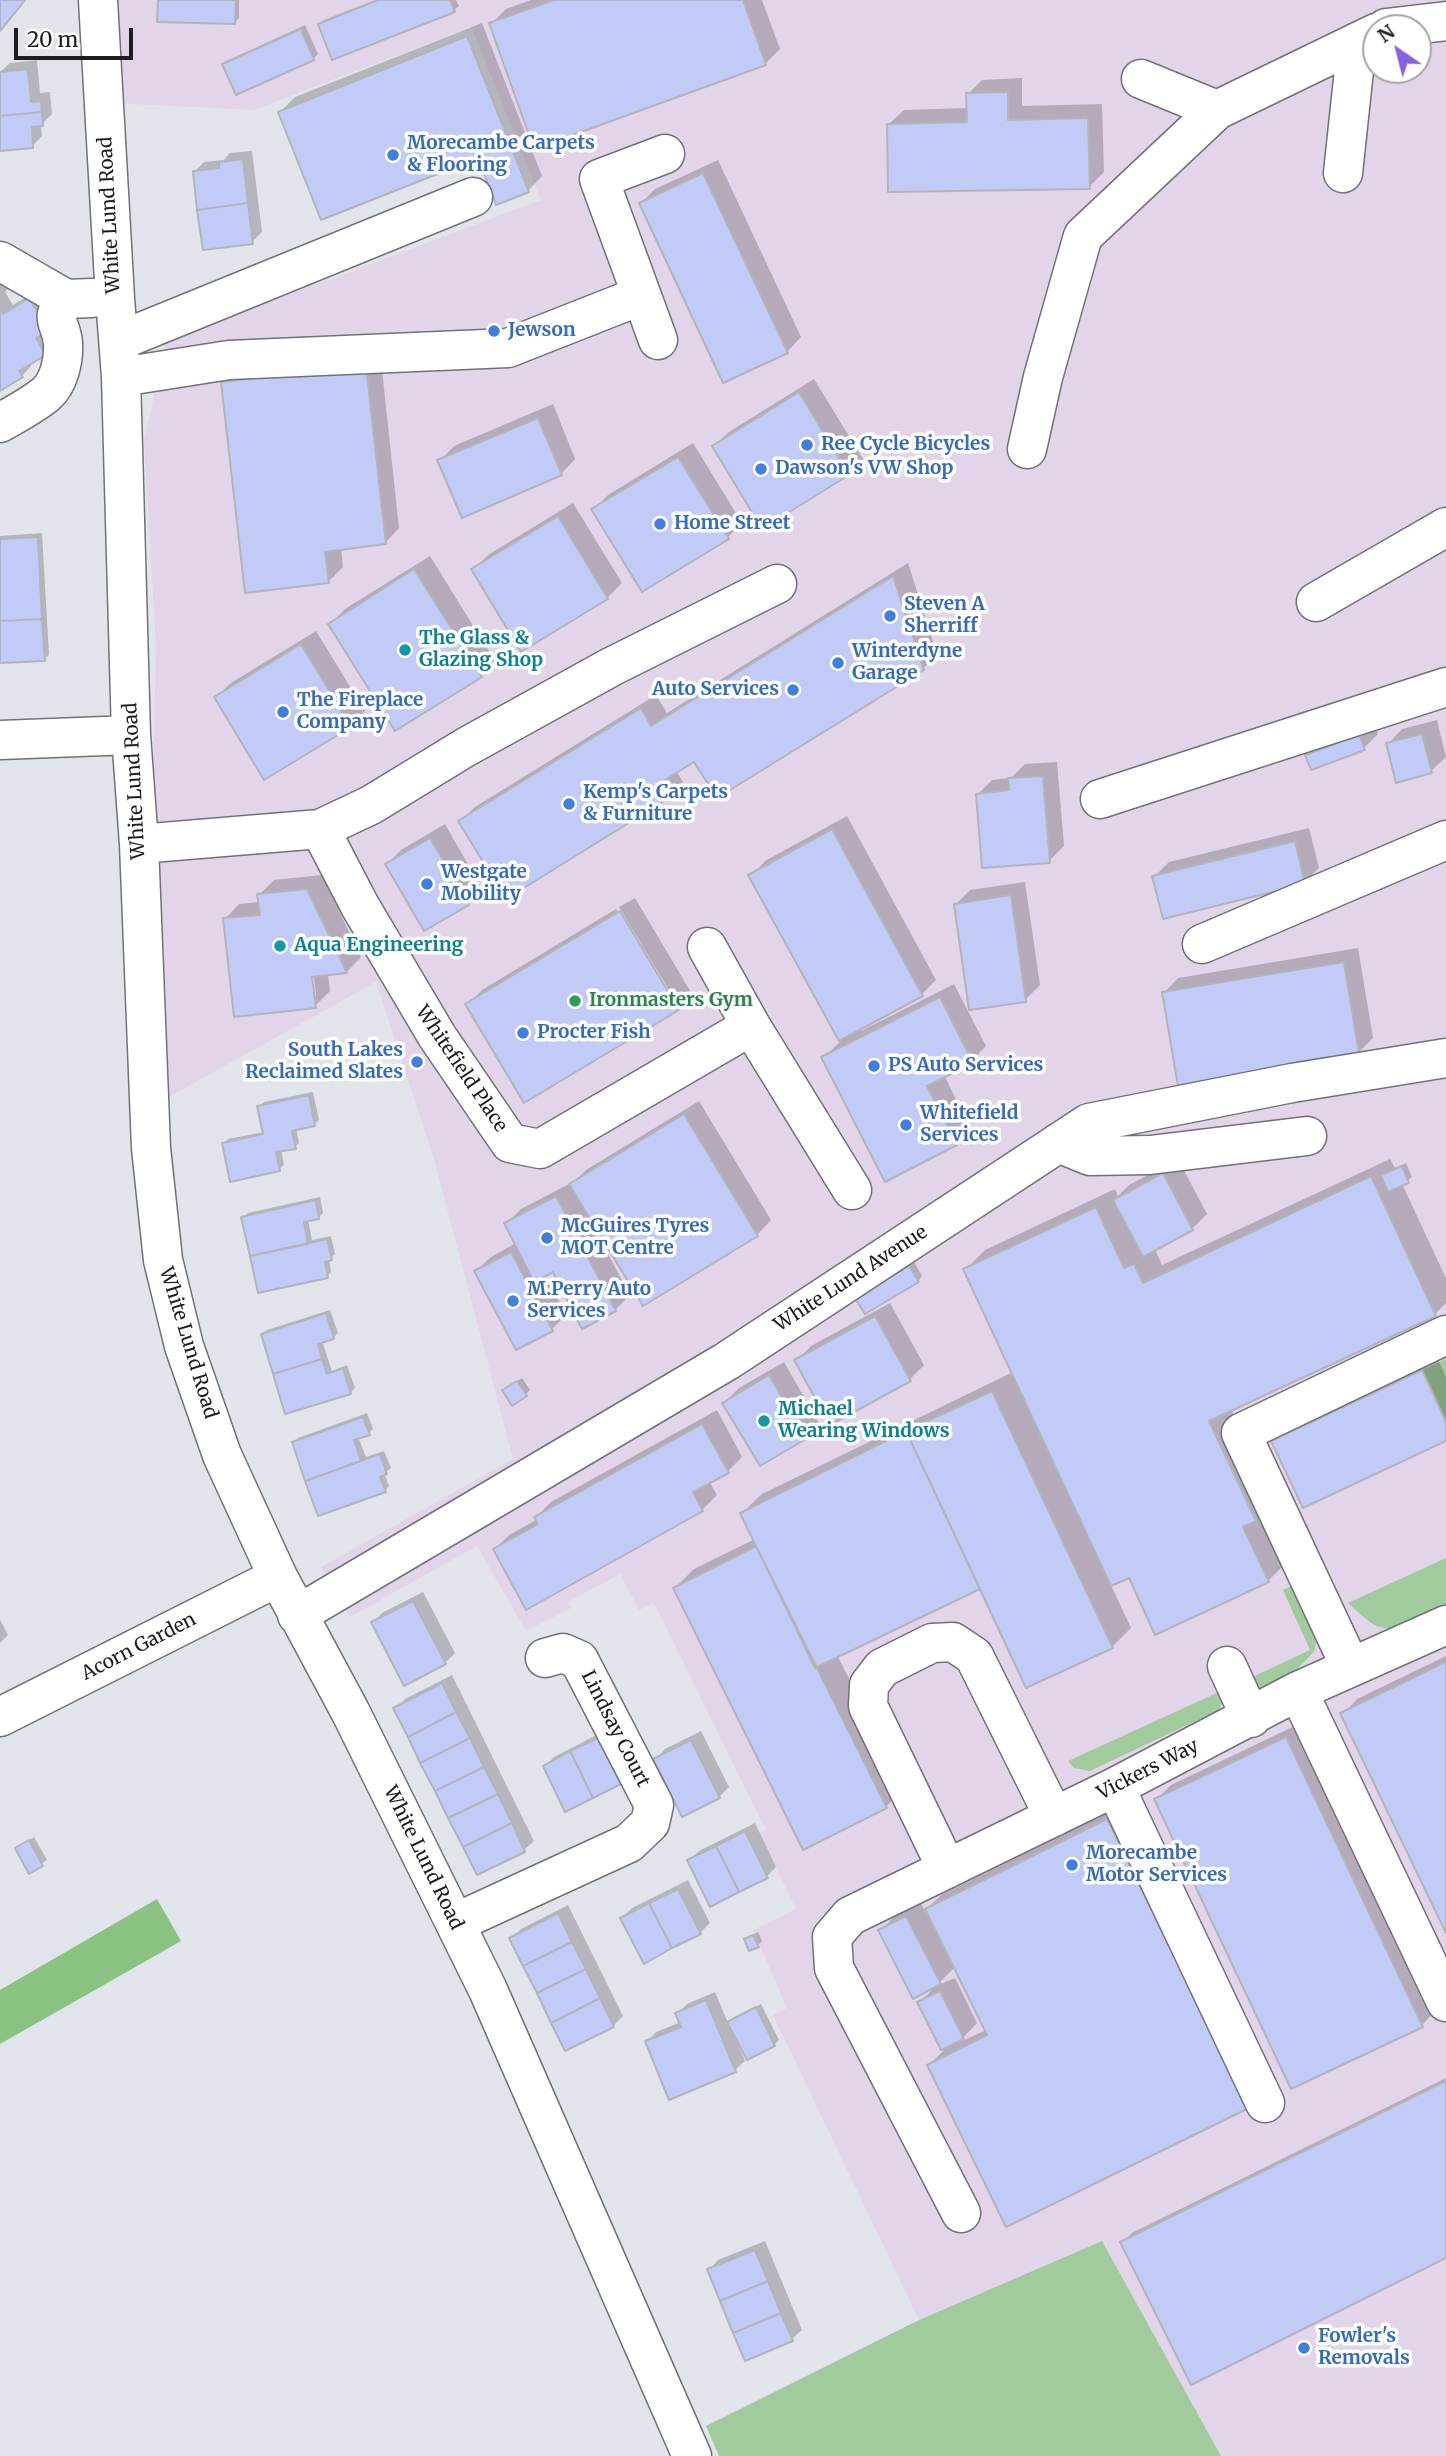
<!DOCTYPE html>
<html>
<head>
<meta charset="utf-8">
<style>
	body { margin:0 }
	#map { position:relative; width:1446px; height:2456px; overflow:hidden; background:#e2e4ec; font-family:Merriweather,serif }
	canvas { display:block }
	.north { position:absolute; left:1362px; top:14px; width:70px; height:70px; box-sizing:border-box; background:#fff; border:2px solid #a4a5a6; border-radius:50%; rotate:325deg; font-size:19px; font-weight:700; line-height:28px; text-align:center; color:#1c1d20 }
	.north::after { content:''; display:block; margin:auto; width:24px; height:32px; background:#8862dd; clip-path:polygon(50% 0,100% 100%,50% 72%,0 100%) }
	.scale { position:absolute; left:14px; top:28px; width:119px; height:32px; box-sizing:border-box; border:4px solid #1c1d20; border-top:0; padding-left:9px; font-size:21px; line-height:24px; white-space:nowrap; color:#1c1d20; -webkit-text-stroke:5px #fff; paint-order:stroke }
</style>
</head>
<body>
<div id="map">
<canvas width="1446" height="2456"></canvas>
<div class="north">N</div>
<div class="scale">20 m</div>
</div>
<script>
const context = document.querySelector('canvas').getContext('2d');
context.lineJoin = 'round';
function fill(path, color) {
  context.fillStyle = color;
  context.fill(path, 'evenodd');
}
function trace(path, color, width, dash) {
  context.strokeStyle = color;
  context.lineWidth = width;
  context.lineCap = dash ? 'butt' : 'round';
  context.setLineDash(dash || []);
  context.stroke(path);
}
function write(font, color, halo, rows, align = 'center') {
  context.font = font + ' Merriweather,serif';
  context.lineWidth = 7;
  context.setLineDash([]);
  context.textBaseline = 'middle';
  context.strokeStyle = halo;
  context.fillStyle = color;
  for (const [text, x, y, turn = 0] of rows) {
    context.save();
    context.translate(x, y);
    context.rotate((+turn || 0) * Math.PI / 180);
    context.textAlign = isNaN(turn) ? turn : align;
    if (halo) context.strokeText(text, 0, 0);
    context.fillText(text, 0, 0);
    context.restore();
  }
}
fill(new Path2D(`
	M107,0h1339v2456h-225l-119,-215 -183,79 -146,-305 14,-7 -34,-78 43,-21 -37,-76 7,-3 -112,-227 -15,7 -19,-36 -52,28 3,6 -45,23 -49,-85 -127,71 -29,-50 192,-108 -79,-300 -58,-177 -209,116 -14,-319 3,-132 -12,-205 22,-101 375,-141 -70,-173 -217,83 -145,-7zM1376,28h42v42h-42z`), '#e2d5e9');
fill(new Path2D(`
	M1446,1359v63l-24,-52z
	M1446,1558v48c-20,9 -51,32 -73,18 -9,-6 -17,-14 -25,-21z
	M1294,1585l22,52 -1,13c-13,16 -35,37 -56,37l-11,-8 62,-29 -27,-60z
	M1221,1691l3,6 -5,13 -129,61 -16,-3 -6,-7z
	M1102,2241l119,215h-502l-13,-30 213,-106z`), '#a1cb9c');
fill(new Path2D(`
	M157,1899l24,42 -181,103v-54z`), '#8ac282');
fill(new Path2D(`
	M160,0h79v18l-5,5z
	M375,0h81l3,6 -5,4 -134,14 4,-4z
	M531,0h231l18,49 -15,15 -274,-40 15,-15z
	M482,23l60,153 -14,15 -49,-35 -199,-44 15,-15z
	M305,25l13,29 -5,5 -76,34 -13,-29 5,-4z
	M37,60l3,33 10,-1 2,22 -11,11 1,11 -10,10 -32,3v-77l10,-9z
	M1022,78v28l80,-2 2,68 -15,15 -200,-63 15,-14 64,-2v-14l14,-14z
	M252,151l10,81 -10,10 -58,-70 10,-10 20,-2 6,-7z
	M718,160l83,177 -14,15 -146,-149 14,-14z
	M0,271l10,16 -5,5 8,13 26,-16 16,55 -25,19 1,3 -9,10 -22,13z
	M380,351l19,177 -14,15 -44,5 2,19 -15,15 -105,-200 15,-15z
	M814,379l49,80 -15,15 -134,-28 15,-14z
	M553,404l22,55 -14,15 -121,-13 14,-15z
	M693,443l49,80 -15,15 -134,-28 15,-15z
	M573,503l49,80 -15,15 -134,-28 15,-15z
	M42,533l7,122 -5,4 -44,2v-125z
	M430,556l65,105 -15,14 -150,-51 15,-15z
	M908,563l29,91 -14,15 -228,91 -19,11 7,11 -15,15 -208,24 15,-14 181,-112 11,18z
	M316,631l49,80 -15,14 -85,52 -49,-80 15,-14z
	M1437,720l9,37 -15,14 -43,-27 14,-15z
	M1374,721l4,13 -14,14 -57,7 15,-15z
	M1057,762l7,84 -15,15 -71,-67 14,-14 19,-2 14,-14z
	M847,816l89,164 -14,14 -62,34 1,3 93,-47 32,62 -14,15 -28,14 27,54 -15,15 -132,-87 17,-16 -90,-165 14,-15z
	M445,824l37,65 -14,14 -81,-39 14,-14z
	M1309,828l10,40 -15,14 -150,-5 15,-15z
	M322,875l39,82 -14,15 -19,2 2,17 -15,15 -90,-87 14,-15 21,-2 -1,-7 15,-15zM310,968h3l3,28h-3z
	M1025,882l15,103 -15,15 -69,-96 14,-14z
	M635,898l57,96 -14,14 -211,-3 15,-15 134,-81 59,98h4l-60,-100z
	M1358,948l15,90 -15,15 -194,-60 14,-15z
	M313,1092l6,28 -4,4 -19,4 3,15 -4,4 -14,3 3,15 -5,4 -55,-25 4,-5 36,-7 -5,-25 5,-5z
	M699,1101l72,119 -14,15 -159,-7 -3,2 35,65 -15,15 -62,-41 -8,5 21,41 -14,14 -76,-58 15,-14 25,-14 -10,-19 15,-15 50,-26 1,1 14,-14z
	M1178,1159l29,55 -15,15 -37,20 7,16 228,-106 5,9 11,-5 6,14 -10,7 44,94v25l-11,11 -204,95 43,92 13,61 -19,19 -138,-5 -19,9 20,43 -19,19 -131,-61 -144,69 68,132 -19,20 -211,-219 19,-19 61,-30 -13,-26 20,-19 251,-122 -47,-103 19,-19 130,-61 3,7 11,-11z
	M320,1197l3,16 -4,4 -11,3 4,20 19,-4 4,18 -6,5 2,13 -4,4 -84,-59 5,-4z
	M914,1262l8,14 -4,5 -56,13z
	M890,1303l34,62 -14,14 -114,-18 15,-15z
	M330,1310l8,23 -5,5 -11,3 10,30 15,-6 8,23 -5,5 -87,-59 4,-4z
	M1437,1357l9,20v62l-173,2 15,-14z
	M784,1362l35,61 -14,15 -81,-35 15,-15z
	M522,1378l8,12 -4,4 -17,-8z
	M717,1410l25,47 -14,14 -19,10 8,14 -15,15 -207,39 14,-14 29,-16 -2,-2 15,-15z
	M367,1413l6,16 -4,4 -11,4 8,20 18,-6 7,17 -7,5 5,13 -4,5 -91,-48 4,-5z
	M423,1592l32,61 -10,10 -72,-40 9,-10z
	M0,1620l8,15 -8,8z
	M1446,1656v273l-103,-215 14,-15z
	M452,1675l82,166 -10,9 -46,23 -83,-164 10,-10z
	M1301,1723l135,287 -14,15 -266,-225 15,-15z
	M610,1728l22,44 -87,-6 9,-9z
	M701,1731l28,56 -10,10 -63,-38 9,-10z
	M1122,1806l140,286 -333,-27 14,-14 -24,-48 18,-18 -57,-54 15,-15 26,-13 4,8 16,-16zM955,1967l31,63 -28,13 19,-20 -22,-45 -19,8z
	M755,1823l21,44 -9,9 -78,-16 10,-9z
	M34,1837l13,23 -17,11 -13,-23z
	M688,1880l22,43 -10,10 -78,-15 10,-10z
	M568,1905l55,111 -10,10 -102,-87 10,-10z
	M758,1932l4,9 -4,4 -12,-6z
	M715,1992l13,31 6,-6 27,-13 18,36 -5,5 -35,2 6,14 -10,9 -88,-28 9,-10 25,-10 -4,-8 10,-10z
	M1446,2078v178l-323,-13 9,-10z
	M765,2241l37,89 -10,9 -83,-69 9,-10z`), '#0003');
const building = new Path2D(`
	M0,0h25l-25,31z
	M158,0h78l-1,24 -78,-2z
	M378,0h72l5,12 -123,48 -14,-36z
	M554,0h189l23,65 -232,84 -45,-126z
	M301,29l13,31 -78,35 -14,-31z
	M467,36l62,156 -33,13 -18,-47 -157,62 -43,-108z
	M28,69l3,33 10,-1 1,11 -42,4v-44z
	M1008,92v28l80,-2 2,71 -202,3 -1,-68 80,-2 -1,-29z
	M42,112l1,14 -11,1 1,21 -33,3v-35z
	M243,159l5,44 -51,7 -4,-39 26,-3v-6z
	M703,173l85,180 -65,30 -84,-180z
	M248,203l5,41 -50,6 -6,-40z
	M29,298l20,33 -13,7 10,17 -27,16 4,6 -23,14v-82l3,5z
	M366,365l20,179 -61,8 4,31 -84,10 -24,-211z
	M799,392l50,83 -87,54 -50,-83z
	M538,418l24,57 -100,43 -25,-58z
	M678,457l51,82 -87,53 -51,-83z
	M558,516l50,83 -87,53 -50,-83z
	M38,537l4,82 -42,2v-82z
	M414,569l68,108 -87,54 -67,-107z
	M893,576l31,94 -207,128 -23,-36 -34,21 9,15 -163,101 -48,-78 183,-113 10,18z
	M42,619l3,42 -45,2v-42z
	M301,644l50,83 -87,53 -50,-83z
	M1422,734l10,39 -36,10 -10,-40z
	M1359,735l6,15 -54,20 -6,-15z
	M1043,776l7,87 -68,5 -6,-74 33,-4 -1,-12z
	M832,829l91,167 -84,45 -91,-166z
	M430,838l39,67 -45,26 -39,-67z
	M1295,841l10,43 -142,35 -11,-43z
	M307,889l40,84 -35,4 4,31 -82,9 -11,-99 37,-3 -3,-21z
	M1011,895l15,107 -57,8 -15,-106z
	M620,911l59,99 -155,93 -59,-99z
	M1344,962l15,92 -181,32 -16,-94z
	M940,997l33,66 -46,23 30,59 -72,37 -64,-125z
	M309,1095l6,31 -23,5 4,18 -20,3 4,19 -50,11 -8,-39 41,-9 -6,-28z
	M684,1114l74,122 -115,70 -74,-122z
	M1402,1166l7,17 -21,9 -7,-17z
	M1163,1173l30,57 -50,27 -30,-57z
	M1371,1176l65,140 -227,105 47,100 -13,6 26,55 -114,53 -26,-57 -18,8 -148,-317 133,-62 28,61 10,-4 9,19z
	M556,1196l60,115 -34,18 -29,-57 -19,10 -30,-59z
	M316,1200l3,19 -15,3 4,22 -58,12 -9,-39z
	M327,1239l5,21 -7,2 3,16 -70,15 -8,-37z
	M511,1252l42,79 -37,19 -42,-79z
	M909,1266l10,16 -54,32 -10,-16z
	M326,1313l8,26 -16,5 4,15 -49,15 -12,-40z
	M875,1316l36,65 -81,44 -36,-65z
	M322,1359l5,15 16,-6 8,26 -66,20 -12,-40z
	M1422,1370l24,52v19l-143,67 -32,-67z
	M769,1375l37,64 -46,27 -38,-63z
	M517,1381l10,15 -15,10 -10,-16z
	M992,1391l121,257 -87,40 -120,-257z
	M363,1417l7,18 -16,5 7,21 -56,20 -13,-39z
	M702,1424l27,49 -36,19 10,19 -177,99 -33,-61 45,-25 -4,-7z
	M906,1431l74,158 -165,79 -75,-155z
	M380,1454l7,20 -7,3 6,15 -68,24 -13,-35z
	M756,1546l131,262 -84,42 -130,-262z
	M413,1601l33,63 -42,22 -33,-64z
	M1446,1662v271l-106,-220z
	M442,1683l14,29 -48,25 -15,-29z
	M456,1712l14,26 -50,25 -12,-26z
	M600,1737l23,46 -30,15 -23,-47z
	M1286,1737l137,290 -132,62 -137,-290z
	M470,1738l14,29 -49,24 -15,-28z
	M691,1740l29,58 -38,19 -29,-58z
	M570,1751l23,47 -28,14 -22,-46z
	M484,1767l14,27 -50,24 -13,-27z
	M498,1794l14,29 -49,24 -15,-29z
	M1107,1819l142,289 -243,119 -79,-162 60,-30 -62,-126z
	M512,1823l13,29 -48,23 -14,-28z
	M745,1831l23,47 -29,14 -23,-46z
	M29,1840l14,26 -14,8 -14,-26z
	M716,1846l23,46 -29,15 -23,-47z
	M678,1889l23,45 -29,14 -23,-45z
	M649,1903l23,45 -28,16 -24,-46z
	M558,1913l14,29 -49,24 -14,-28z
	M906,1916l35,68 -28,15 -35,-69z
	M753,1935l6,12 -10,4 -5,-12z
	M572,1942l14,27 -49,24 -14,-27z
	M586,1969l14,29 -49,25 -14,-30z
	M940,1991l24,48 -23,11 -24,-48z
	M600,1998l14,29 -49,24 -14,-28z
	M706,2000l30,72 -67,28 -24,-59 36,-14 -6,-14z
	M756,2007l19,39 -28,14 -20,-38z
	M1446,2081v177l-255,127 -71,-143z
	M755,2250l13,31 -48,20 -13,-32z
	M768,2281l13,32 -48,20 -13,-32z
	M781,2313l12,28 -48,20 -12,-28z`);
fill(building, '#c2caf7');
trace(building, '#b3b4bb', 2);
const minor = new Path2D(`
	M98,0l17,298 6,79 10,358 8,109 12,304 12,112 21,86 38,109 56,122 73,136 137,277 204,466
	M1386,28l60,-7
	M1141,79l76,31
	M1343,173l14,-131
	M0,261l66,38 26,-1
	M658,340l-59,-161 66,-25
	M119,341l354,-144
	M121,377l108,-17 279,-12 132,-52
	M0,423c15,-9 33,-18 46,-29 13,-11 18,-34 17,-51 -2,-22 -15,-23 3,-44
	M1027,449l16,-72 40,-141 134,-126 159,-77
	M1316,602l130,-75
	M0,740l131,-5
	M1100,799l346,-112
	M320,829l40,77 77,130 73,107 30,6 211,-123
	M139,844l181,-15 51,-24 95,-58 145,-80 166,-83
	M1202,944l244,-104
	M707,947l44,79 101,164
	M1058,1143l32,13 60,-1 157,-19
	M297,1615l430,-254 362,-238 203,-40 154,-25
	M1227,1666l24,52
	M1350,1666l-109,-233 205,-98
	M1298,1691l148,311
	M0,1717l278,-140
	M1115,1787l150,316
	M947,1869l-79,-163 1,-21 13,-17 50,-25 21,-1 21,14 80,161
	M455,1923l174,-80 21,-20 4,-18 -75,-145 -16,-7 -18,5
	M961,2213l-127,-245 -2,-31 18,-21 265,-129 183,-96 148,-66`);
trace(minor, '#717279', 41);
trace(minor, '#fff', 38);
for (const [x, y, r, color] of [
	[393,155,7,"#3f7fe0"],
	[494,331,7,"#3f7fe0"],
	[807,445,7,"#3f7fe0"],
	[761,469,7,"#3f7fe0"],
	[660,524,7,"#3f7fe0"],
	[890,616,7,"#3f7fe0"],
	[405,650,7,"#0f9aa8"],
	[838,663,7,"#3f7fe0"],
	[793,690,7,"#3f7fe0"],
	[283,712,7,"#3f7fe0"],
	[569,804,7,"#3f7fe0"],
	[427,884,7,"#3f7fe0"],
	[280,946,7,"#0f9aa8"],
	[575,1001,7,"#2e9e5b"],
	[523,1033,7,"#3f7fe0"],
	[417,1062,7,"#3f7fe0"],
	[874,1066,7,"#3f7fe0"],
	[906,1125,7,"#3f7fe0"],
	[547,1238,7,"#3f7fe0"],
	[513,1301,7,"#3f7fe0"],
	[764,1421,7,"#0f9aa8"],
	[1072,1865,7,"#3f7fe0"],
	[1304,2348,7,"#3f7fe0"]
]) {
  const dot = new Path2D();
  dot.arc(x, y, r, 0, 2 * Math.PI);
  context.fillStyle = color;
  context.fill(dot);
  trace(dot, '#fff', 2.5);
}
write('bold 19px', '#366cbe', '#fff', [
	["Morecambe Carpets",407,144],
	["& Flooring",407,166],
	["Jewson",508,331],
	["Ree Cycle Bicycles",821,445],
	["Dawson's VW Shop",775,469],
	["Home Street",674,524],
	["Steven A",904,605],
	["Sherriff",904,627],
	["Winterdyne",852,652],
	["Garage",852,674],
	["Auto Services",779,690,"right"],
	["The Fireplace",297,701],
	["Company",297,723],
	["Kemp's Carpets",583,793],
	["& Furniture",583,815],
	["Westgate",441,873],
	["Mobility",441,895],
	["Procter Fish",537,1033],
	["South Lakes",403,1051,"right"],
	["Reclaimed Slates",403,1073,"right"],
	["PS Auto Services",888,1066],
	["Whitefield",920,1114],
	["Services",920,1136],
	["McGuires Tyres",561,1227],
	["MOT Centre",561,1249],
	["M.Perry Auto",527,1290],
	["Services",527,1312],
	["Morecambe",1086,1854],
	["Motor Services",1086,1876],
	["Fowler's",1318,2337],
	["Removals",1318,2359]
], 'left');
write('19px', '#1c1d20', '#fff', [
	["White Lund Road",110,215,-93],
	["White Lund Road",135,781,-93],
	["Whitefield Place",461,1069,56],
	["White Lund Avenue",851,1279,-33],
	["White Lund Road",188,1343,73],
	["Acorn Garden",139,1647,-27],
	["Lindsay Court",615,1729,63],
	["Vickers Way",1148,1770,-27],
	["White Lund Road",423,1858,64]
]);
write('bold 19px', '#0d838f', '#fff', [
	["The Glass &",419,639],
	["Glazing Shop",419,661],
	["Aqua Engineering",294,946],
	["Michael",778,1410],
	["Wearing Windows",778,1432]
], 'left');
write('bold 19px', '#27864d', '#fff', [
	["Ironmasters Gym",589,1001]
], 'left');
</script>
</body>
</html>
